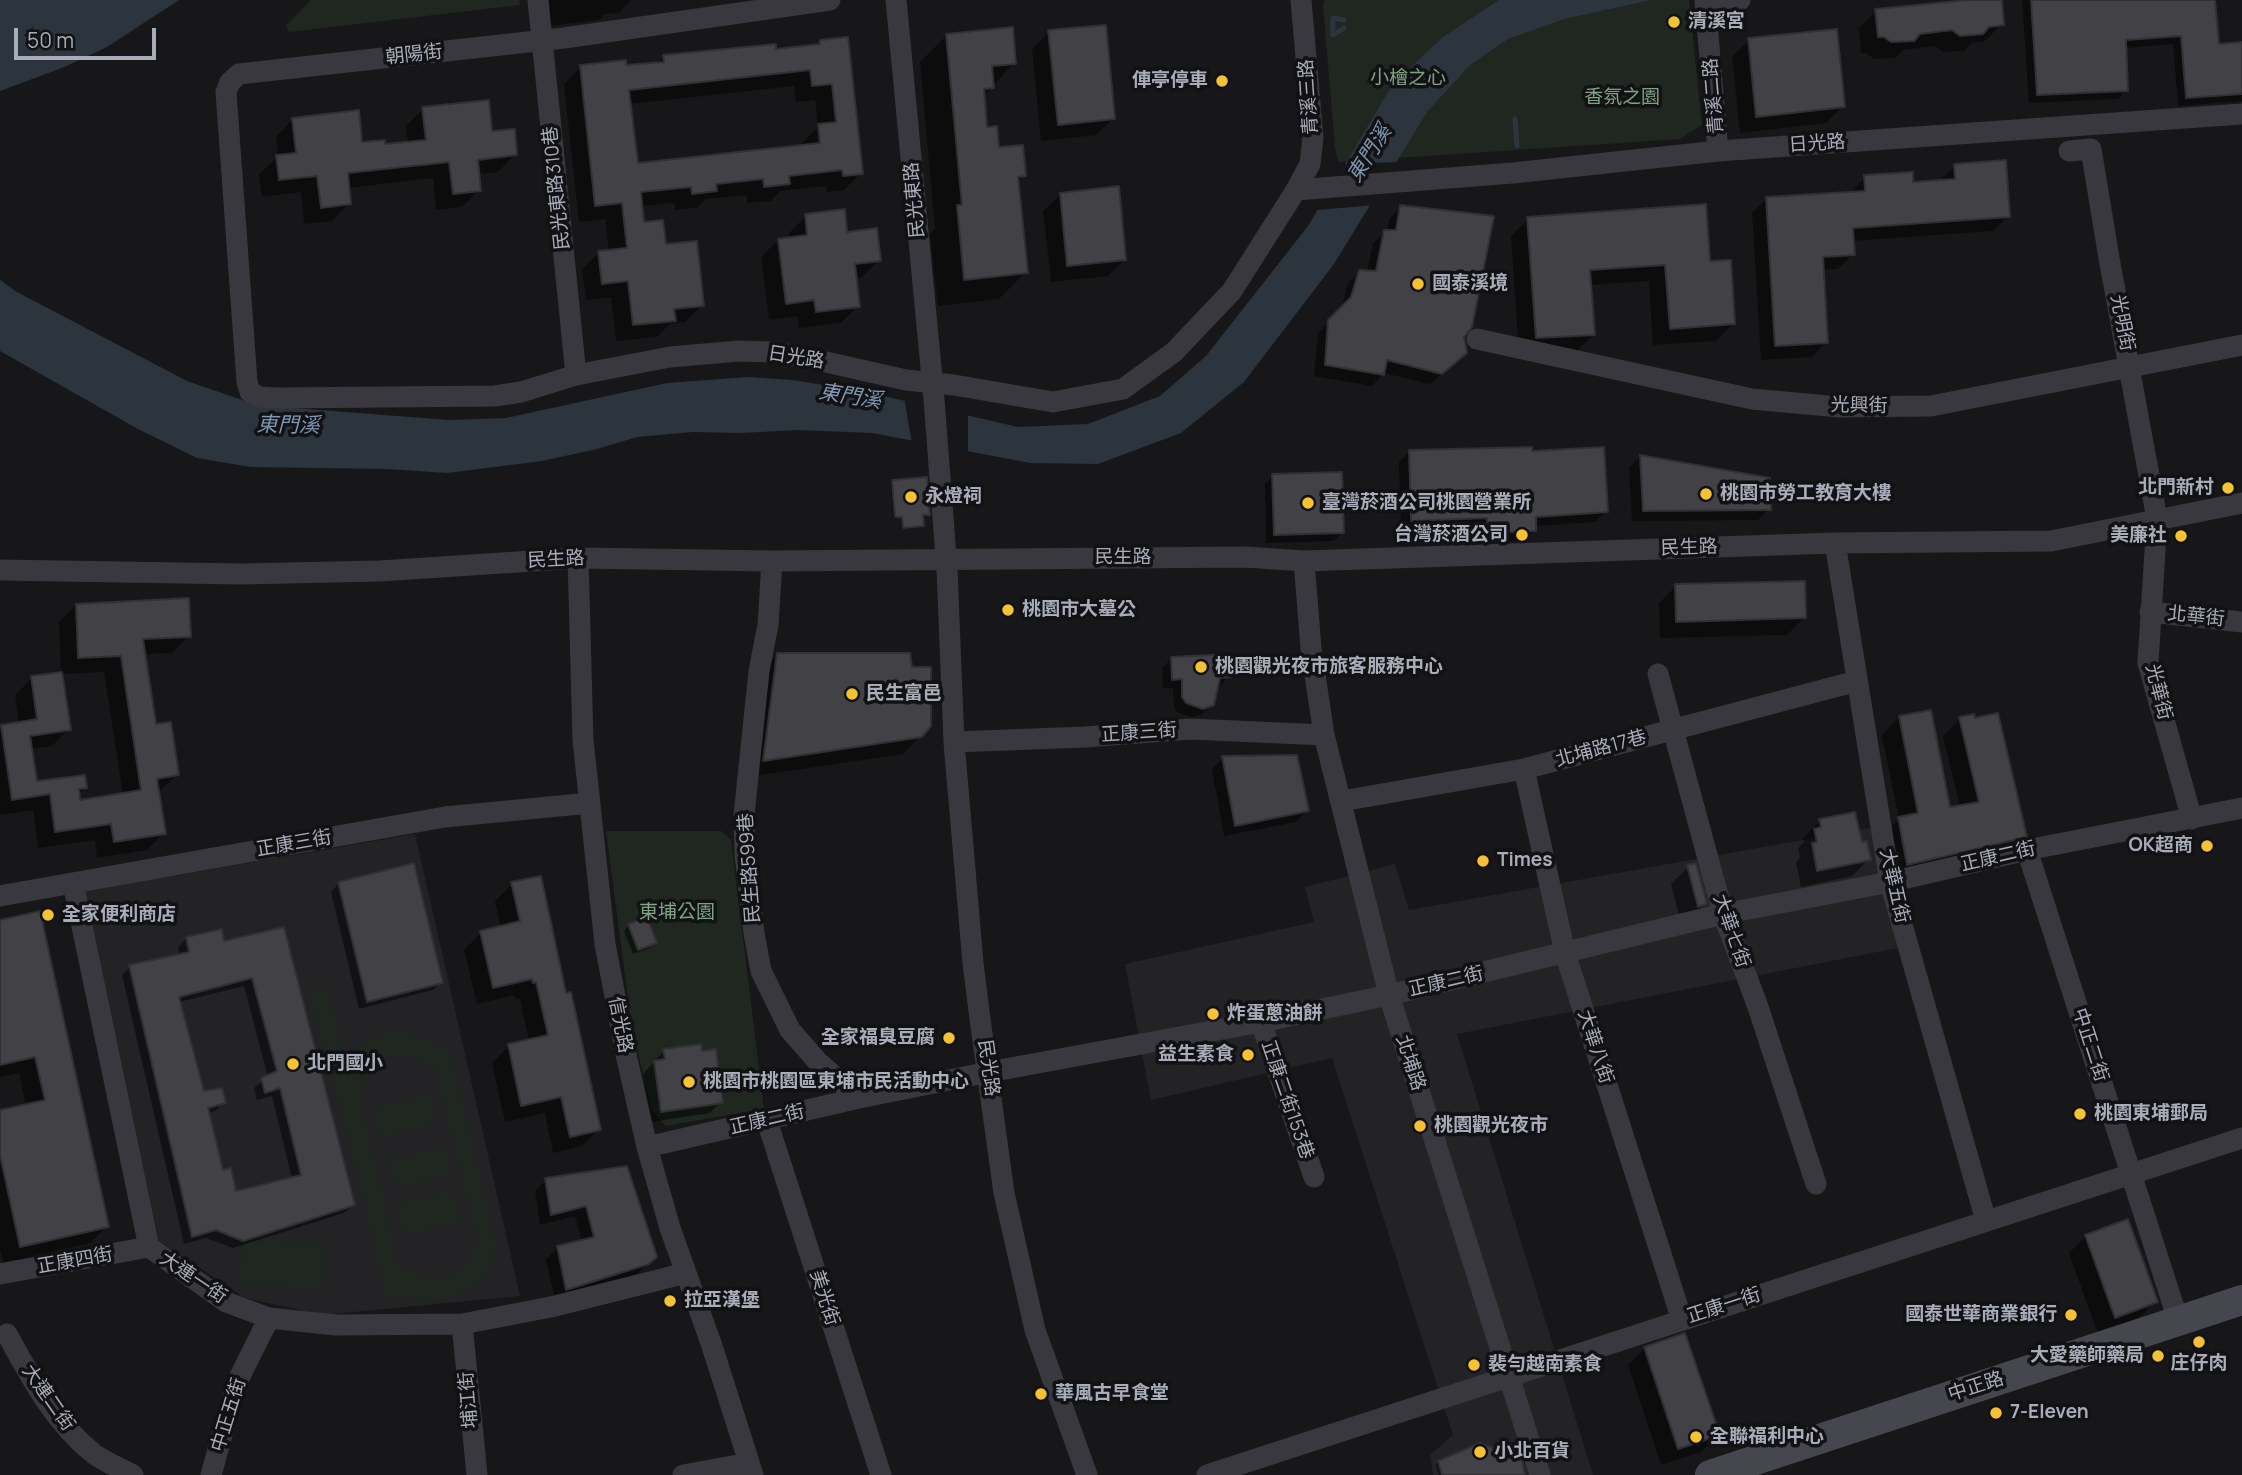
<!DOCTYPE html>
<html>
<head>
<meta charset="utf-8">
<style>
	body { margin:0 }
	#map { position:relative; width:2242px; height:1475px; overflow:hidden; background:#171719; font-family:Manrope,sans-serif }
	canvas { display:block }
	.scale { position:absolute; left:14px; top:28px; width:142px; height:32px; box-sizing:border-box; border:4px solid #a9acb9; border-top:0; padding-left:9px; font-size:21px; line-height:24px; white-space:nowrap; color:#a9acb9; -webkit-text-stroke:5px #121214; paint-order:stroke }
</style>
</head>
<body>
<div id="map">
<canvas width="2242" height="1475"></canvas>
<div class="scale">50 m</div>
</div>
<script>
const context = document.querySelector('canvas').getContext('2d');
context.lineJoin = 'round';
function fill(path, color) {
  context.fillStyle = color;
  context.fill(path, 'evenodd');
}
function trace(path, color, width, dash) {
  context.strokeStyle = color;
  context.lineWidth = width;
  context.lineCap = dash ? 'butt' : 'round';
  context.setLineDash(dash || []);
  context.stroke(path);
}
function write(font, color, halo, rows, align = 'center') {
  context.font = font + ' Manrope,"Noto Sans TC",sans-serif';
  context.lineWidth = 7;
  context.setLineDash([]);
  context.textBaseline = 'middle';
  context.strokeStyle = halo;
  context.fillStyle = color;
  for (const [text, x, y, turn = 0] of rows) {
    context.save();
    context.translate(x, y);
    context.rotate((+turn || 0) * Math.PI / 180);
    context.textAlign = isNaN(turn) ? turn : align;
    if (halo) context.strokeText(text, 0, 0);
    context.fillText(text, 0, 0);
    context.restore();
  }
}
fill(new Path2D(`
	M1871,828l27,120 -441,86 136,441h-160l-3,-20 23,-20 -121,-377 -181,42 -26,-136 189,-42 -9,-35 90,-23 14,46z
	M415,834l105,462 -197,19 -78,-17 -86,-57 -79,-354 100,-12z`), '#232326');
fill(new Path2D(`
	M311,0h208l1,5 -231,27 -3,-6z
	M1325,0h364l13,125 -22,14 -342,23 -3,-14 -12,-143z
	M606,831h115l10,9 33,269 -98,17 -15,-16 -20,-89z
	M326,987l21,81c6,-8 11,-19 20,-26 26,-19 60,-4 83,11l45,187 -4,23 -10,14 -16,13 -17,8 -24,3 -22,-5 -17,2 -17,-87 -60,-222zM389,1054l17,1 29,13 44,174c-21,42 -44,46 -82,20l-36,-159c3,-25 5,-37 28,-49z
	M429,1094l7,29 -56,14 -7,-29z
	M445,1146l7,28 -56,14 -7,-28z
	M453,1191l8,29 -56,14 -8,-29z
	M243,1241l83,2 -1,44 -84,-2z`), '#1f2720');
fill(new Path2D(`
	M0,0h179l-72,47 -45,21 -62,23z
	M1499,0h152l-87,19 -56,20 -38,26 -43,47 -93,152 -90,118 -63,51 -83,31 -68,-1 -158,-30 -74,-3 -56,3 -49,-1 -56,5 -40,12 -55,12 -95,12 -60,-4 -136,-2 -54,-9 -59,-29 -138,-78v-71l17,12 170,89 61,21 33,5 168,13 57,-2 161,-35 81,-6 44,3 70,11 156,36 70,-3 72,-28 46,-40 102,-130 85,-142 50,-47z`), '#2c343d');
fill(new Path2D(`
	M1401,162l-26,43 -58,5 25,-46z
	M904,397l64,15v43l-56,-11z`), '#171719');
fill(new Path2D(`
	M538,0h93l-12,13 -14,1 -6,6 -58,7z
	M1986,0h14l2,24 -17,17 -13,2 -8,8 -21,1 -8,-6 -32,4 -8,8 -21,1 -8,-6h-5l-2,-25 17,-17z
	M2022,0h192l3,46 25,-2v57l-64,5 -5,-62 -49,4 2,42 -8,9 -89,4z
	M1049,32l65,86 -18,17 -55,6 -9,-92z
	M947,35l67,28 -31,34 2,32 13,20 26,26 -7,8 9,89 -27,27 -61,7 -8,-72 5,-5 -15,-167z
	M1749,40l94,66 -17,17 -86,10 -8,-76z
	M821,41l40,132 -17,17 -17,2 -1,-6 -46,5 -9,10 -24,2v-8l-41,4 -8,8 -23,3v-7l-34,3 2,18 21,22 38,59 -17,17 -15,2 -13,13 -41,4 -5,-44 -25,3 -4,-30 17,-18 10,-1 -4,-32 -26,3 -15,-138 17,-17h44l32,-3 7,-7 111,-6 41,-4zM794,86l2,16 19,-2 3,27 -16,16v4l-166,18 -7,-61z
	M423,109l68,24 24,21 -17,18 -20,2 1,16 -17,17 -26,3 -3,-32 -85,10 1,15 -17,18 -28,3 -3,-32 -39,5 -3,-23 19,-17 -2,-20 17,-18 68,25 22,2 25,-2 -2,-18z
	M1955,166l53,50 -15,15 -141,10 1,13 -15,15 -16,1 4,72 -14,15 -51,3 -9,-147 14,-14 84,-5 15,-17 47,6 28,-3z
	M1061,194l64,65 -17,17 -57,6 -8,-71z
	M1401,207l53,157 -24,20 -46,-11 -12,13 -58,-10 4,-43 23,-23 7,-27 12,-11h7l6,-29 14,-11 2,-13z
	M806,216l40,18 33,26 -17,17 -7,1 3,28 -17,17 -42,5 -1,-12 -29,4 -8,-63 17,-17 11,-1v-6z
	M1528,219l180,44 25,61 -17,17 -63,4 -4,-64 -59,4 3,50 -17,17 -57,3 -8,-119z
	M1410,451l120,2 76,58 -11,11 -61,4 1,4 -11,11 -47,1v-14l-76,2 -2,-68z
	M1640,457l129,52 -11,11 -126,1 -3,-53z
	M1273,475l69,57 -8,9 -68,2 -1,-59z
	M893,481l35,33 -6,3v9l-2,2 -19,1v-11l-8,1 -2,-36z
	M1676,586l128,32 -17,17 -127,3 -1,-35z
	M76,605l113,31 -17,17 -28,1 10,72 23,49 -19,17 6,41 -17,17 -50,8 -2,-18 -57,8 -5,-38 -33,5v-87l19,-4 -4,-29 17,-17 29,-4 -2,-52zM104,672l19,123 -44,7 -1,-7 7,-7 -49,-5 -5,-34 21,-3 17,-17 -8,-55z
	M778,655l133,13 9,68 -17,18 -156,23 13,-105z
	M1172,658l57,18 -9,10h-4l-4,18 -10,10 -10,4 -15,-6 -3,-4 -1,-20h-10l-1,-20z
	M1899,717l50,92 11,-2 -17,-71 17,-17 65,117 -17,17 -118,28 -8,-45 17,-17 -17,-84z
	M1223,758l84,53 -11,11 -72,14 -12,-67z
	M1820,821l40,24 9,14 -17,17 -51,11 -5,-25 4,-4 -2,-10 6,-6 -1,-4z
	M1688,867l17,37 -17,17 -7,2 -10,-39z
	M339,883l102,99 -8,8 -74,19 -28,-117z
	M512,884l53,111 34,134 -17,17 -29,7 -8,-40 -40,9 -13,-59 17,-17 20,-5 -9,-43 -4,1 -1,-4 -38,9 -13,-54 17,-17 20,-5 -6,-27z
	M0,921l107,305 -17,17 -87,20 -3,-15v-137l26,-5 -7,-33 -19,4z
	M629,925l26,18 -5,5 -17,6 -9,-23z
	M282,929l71,276 -9,8 -111,35 -27,-10 -22,6 -62,-269 8,-8 50,-11 -2,-9 9,-9 36,5zM244,986l24,91 -14,11 3,12 15,-4 20,83 -57,14 -13,-21 -15,-59 8,-2 9,-9 -21,-10 -24,-90z
	M664,1051l57,51 -11,11 -59,9 -8,-48z
	M625,1168l30,89 -19,18 -81,25 -9,-41 12,-11 24,-6 -7,-26 -35,9 -5,-34 11,-11z
	M2086,1236l70,65 -17,17 -41,16 -29,-81z
	M1645,1348l73,87 -17,17 -40,13 -33,-100z
	M1438,1462l85,13h-84l-3,-10z`), '#0007');
trace(new Path2D(`
	M1344,20l-11,-2v17l11,-7
	M1515,119l2,27`), '#2c343d', 5);
const building = new Path2D(`
	M1968,0h34l2,25 -15,2 -6,7 -23,2 -8,-6 -32,4 -6,7 -23,1 -7,-5h-6l-3,-28z
	M2031,0h184l4,44 23,-2v52l-56,4 -5,-62 -55,4 2,51 -91,4z
	M1106,25l9,94 -57,6 -10,-95z
	M1013,27l3,37 -24,2 2,22 -10,1 3,38 10,-1 2,21 24,-2 3,31 -8,1 10,96 -64,7 -7,-75h5l-16,-171z
	M1837,29l8,78 -89,10 -8,-79z
	M848,37l15,137 -20,2 -1,-6 -53,6 1,8 -26,3 -1,-8 -47,5 1,7 -25,3 -1,-7 -50,5 3,30 19,-2 3,24 31,-3 7,65 -30,3 2,12 -43,4 -5,-44 -26,3 -4,-33 29,-3 -5,-45 -27,3 -15,-141 46,-5v5l38,-3 -1,-7 113,-11v5l44,-5v-4zM810,70l2,16 20,-2 4,38 -18,2 2,19 -182,20 -9,-73z
	M489,100l3,31 23,-2 2,26 -39,5 3,31 -28,3 -4,-32 -101,11 3,31 -30,4 -4,-32 -38,4 -3,-25 20,-2 -4,-35 67,-8 3,32 23,-2v4l41,-4 -4,-33z
	M2006,160l4,57 -157,11 2,27 -32,2 5,86 -53,3 -9,-149 99,-6 -1,-16 49,-3v10l42,-3 -1,-15z
	M1119,186l7,74 -59,6 -7,-73z
	M1706,204l4,57 21,-1 4,64 -65,5 -5,-64 -75,5 5,65 -59,3 -9,-121z
	M1400,205l94,11 -22,111 -8,10 3,16 -25,21 -55,-14 -3,15 -59,-10 3,-45 23,-23 8,-27 17,1 8,-41h12z
	M845,209l2,23 30,-4 4,33 -26,3 5,43 -44,5 -2,-12 -28,4 -8,-65 29,-4 -2,-21z
	M1532,447v4l72,-4 4,65 -72,5v14l-49,2v-15l-76,3 -2,-71z
	M1640,455l130,23 1,32 -128,1z
	M1342,472l2,61 -70,2 -2,-61z
	M927,477l3,38h-7l1,11 -21,2 -1,-11h-7l-3,-37z
	M1805,581l1,37 -130,4 -1,-38z
	M189,598l2,39 -48,2 13,85 15,-2 8,53 -22,4 9,55 -52,8 -3,-18 -56,8 -5,-38 -38,6 -11,-75 36,-6 -6,-43 31,-4 9,58 -41,6 7,45 48,-6 2,13 -8,1 1,11 61,-10 -20,-134 -43,2 -2,-54z
	M777,653h133l2,14h19v59l-9,11 -159,24z
	M1230,654l1,23 -11,1 -6,27 -11,4 -17,-6 -4,-6v-18l-10,1 -1,-23z
	M1931,710l19,97 29,-5 -20,-85 15,-3 1,4 23,-5 29,124 -120,28 -9,-48 20,-4 -19,-97z
	M1297,755l12,56 -74,15 -13,-70z
	M1855,812l7,30 5,-1 4,19 -54,11 -5,-28 5,-1 -3,-13 7,-2 -2,-8z
	M414,863l29,120 -76,19 -29,-120z
	M1696,863l11,41 -9,3 -11,-42z
	M541,876l25,117 5,-1 30,138 -31,7 -9,-40 -40,9 -13,-62 40,-9 -12,-53 -3,1 -1,-4 -39,9 -13,-57 40,-10 -9,-39z
	M40,911l69,316 -89,20 -20,-92v-45l45,-10 -10,-43 -35,8v-145z
	M647,917l10,26 -19,7 -10,-26z
	M284,927l71,278 -112,36 -27,-11 -24,7 -63,-272 60,-13 -3,-15 36,-8 2,12zM252,978l25,93 -16,7 4,15 15,-5 21,87 -65,16 -5,-23 -8,2 -15,-62 18,-5 -4,-15 -18,3 -25,-94z
	M701,1044l1,7 14,-2 7,54 -62,9 -7,-51 11,-2 -2,-10z
	M627,1166l30,91 -8,7 -83,26 -9,-44 37,-9 -8,-31 -35,9 -6,-37z
	M2128,1219l30,83 -43,16 -30,-83z
	M1685,1333l35,102 -42,14 -34,-102z
	M1480,1443l42,17 3,15h-83l-4,-14z`);
fill(building, '#414146');
trace(building, '#313135', 2);
trace(new Path2D(`
	M538,0l38,375
	M830,0l-266,38 -325,36 -9,8 -4,10 21,290 3,10 9,5 18,1 218,-2 26,-4 55,-17 94,-18 69,-6 33,1 27,4 107,24 48,5 99,17 70,-13 51,-37 58,-61 64,-101 217,-17 205,-22 524,-37
	M896,0l38,399 13,171 7,172 19,221 7,56 24,174 31,137 52,145
	M1705,0l13,151
	M1706,9l34,-9
	M2069,151l22,-2 18,109 48,261 -9,144 44,156
	M1296,190l14,-26 3,-26 -12,-138
	M1477,339l275,60 87,8 92,-1 311,-61
	M1835,543l55,339 96,339
	M578,558l5,182 22,204 22,115 20,88 23,81 42,118 41,129
	M772,561l-4,64 -9,46 -15,144 1,40 9,78 7,38 29,59 28,32 41,36
	M1304,561l7,87 13,87 65,260 151,480
	M0,570l241,4 139,-3 198,-13 194,3 473,-4 59,4 531,-18 216,-2 191,-38
	M2150,612l92,10
	M1658,674l65,240 34,90 59,180
	M954,742l131,-5 106,-8 133,6
	M1524,769l41,184 117,367
	M1342,801l182,-32 333,-88
	M2027,850l151,470
	M73,883l76,364 77,55 43,16 67,7 126,-1 89,-17 135,-34
	M0,896l445,-79 145,-14
	M1261,1022l53,155
	M767,1121l114,354
	M647,1147l212,-49 130,-26 272,-50 128,-27 334,-81 167,-32 137,-32 215,-42
	M0,1274l149,-27
	M462,1324l15,151
	M7,1334c24,44 47,88 87,120 11,8 26,14 39,21
	M211,1475l25,-91 33,-66
	M683,1475l66,-12
	M1207,1475l1035,-337`), '#38383e', 21);
trace(new Path2D(`
	M1710,1475l532,-175`), '#46474e', 30);
for (const [x, y, r, color] of [
	[1674,22,7,"#f4c234"],
	[1222,81,7,"#f4c234"],
	[1418,284,7,"#f4c234"],
	[2228,488,7,"#f4c234"],
	[1706,494,7,"#f4c234"],
	[911,497,7,"#f4c234"],
	[1308,503,7,"#f4c234"],
	[1522,535,7,"#f4c234"],
	[2181,536,7,"#f4c234"],
	[1008,610,7,"#f4c234"],
	[1201,667,7,"#f4c234"],
	[852,694,7,"#f4c234"],
	[2207,846,7,"#f4c234"],
	[1483,861,7,"#f4c234"],
	[48,915,7,"#f4c234"],
	[1213,1014,7,"#f4c234"],
	[949,1038,7,"#f4c234"],
	[1248,1055,7,"#f4c234"],
	[293,1064,7,"#f4c234"],
	[689,1082,7,"#f4c234"],
	[2080,1114,7,"#f4c234"],
	[1420,1126,7,"#f4c234"],
	[670,1301,7,"#f4c234"],
	[2071,1315,7,"#f4c234"],
	[2199,1342,7,"#f4c234"],
	[2158,1356,7,"#f4c234"],
	[1474,1365,7,"#f4c234"],
	[1041,1394,7,"#f4c234"],
	[1996,1413,7,"#f4c234"],
	[1696,1437,7,"#f4c234"],
	[1480,1452,7,"#f4c234"]
]) {
  const dot = new Path2D();
  dot.arc(x, y, r, 0, 2 * Math.PI);
  context.fillStyle = color;
  context.fill(dot);
  trace(dot, '#121214', 2.5);
}
write('bold 19px', '#a9acb9', '#121214', [
	["清溪宮",1688,22],
	["俥亭停車",1208,81,"right"],
	["國泰溪境",1432,284],
	["北門新村",2214,488,"right"],
	["桃園市勞工教育大樓",1720,494],
	["永燈祠",925,497],
	["臺灣菸酒公司桃園營業所",1322,503],
	["台灣菸酒公司",1508,535,"right"],
	["美廉社",2167,536,"right"],
	["桃園市大墓公",1022,610],
	["桃園觀光夜市旅客服務中心",1215,667],
	["民生富邑",866,694],
	["OK超商",2193,846,"right"],
	["Times",1497,861],
	["全家便利商店",62,915],
	["炸蛋蔥油餅",1227,1014],
	["全家福臭豆腐",935,1038,"right"],
	["益生素食",1234,1055,"right"],
	["北門國小",307,1064],
	["桃園市桃園區東埔市民活動中心",703,1082],
	["桃園東埔郵局",2094,1114],
	["桃園觀光夜市",1434,1126],
	["拉亞漢堡",684,1301],
	["國泰世華商業銀行",2057,1315,"right"],
	["大愛藥師藥局",2144,1356,"right"],
	["庄仔肉",2199,1364,"center"],
	["裴勻越南素食",1488,1365],
	["華風古早食堂",1055,1394],
	["7-Eleven",2010,1413],
	["全聯福利中心",1710,1437],
	["小北百貨",1494,1452]
], 'left');
write('19px', '#a9acb9', '#121214', [
	["朝陽街",414,55,-6],
	["青溪二路",1714,96,-95],
	["青溪三路",1309,97,-94],
	["日光路",1817,144,-4],
	["民光東路310巷",557,188,-96],
	["民光東路",915,200,-95],
	["光明街",2122,323,79],
	["日光路",796,358,9],
	["光興街",1859,406,1],
	["民生路",1689,548,-2],
	["民生路",1123,558],
	["民生路",556,560,-3],
	["北華街",2196,617,6],
	["光華街",2158,692,76],
	["正康三街",1139,733,-4],
	["北埔路17巷",1601,749,-15],
	["正康三街",294,844,-10],
	["正康二街",1998,857,-13],
	["民生路599巷",750,868,-94],
	["大華五街",1894,886,77],
	["大華七街",1731,931,71],
	["正康二街",1446,982,-13],
	["信光路",620,1025,79],
	["中正二街",2090,1045,72],
	["大華八街",1595,1047,72],
	["北埔路",1410,1063,72],
	["民光路",988,1068,82],
	["正康二街153巷",1287,1100,71],
	["正康二街",767,1120,-13],
	["正康四街",75,1261,-10],
	["大連一街",193,1278,34],
	["美光街",824,1298,72],
	["正康一街",1724,1306,-18],
	["中正路",1976,1387,-18],
	["大連二街",48,1398,55],
	["埔江街",469,1400,-95],
	["中正五街",229,1415,-73]
]);
write('19px', '#7fa485', '#121214', [
	["小檜之心",1408,79],
	["香氛之園",1622,98],
	["東埔公園",677,913]
]);
write('italic 21px', '#7f97b4', '#121214', [
	["東門溪",1370,154,-58],
	["東門溪",850,397,9],
	["東門溪",288,426,1]
]);
</script>
</body>
</html>
